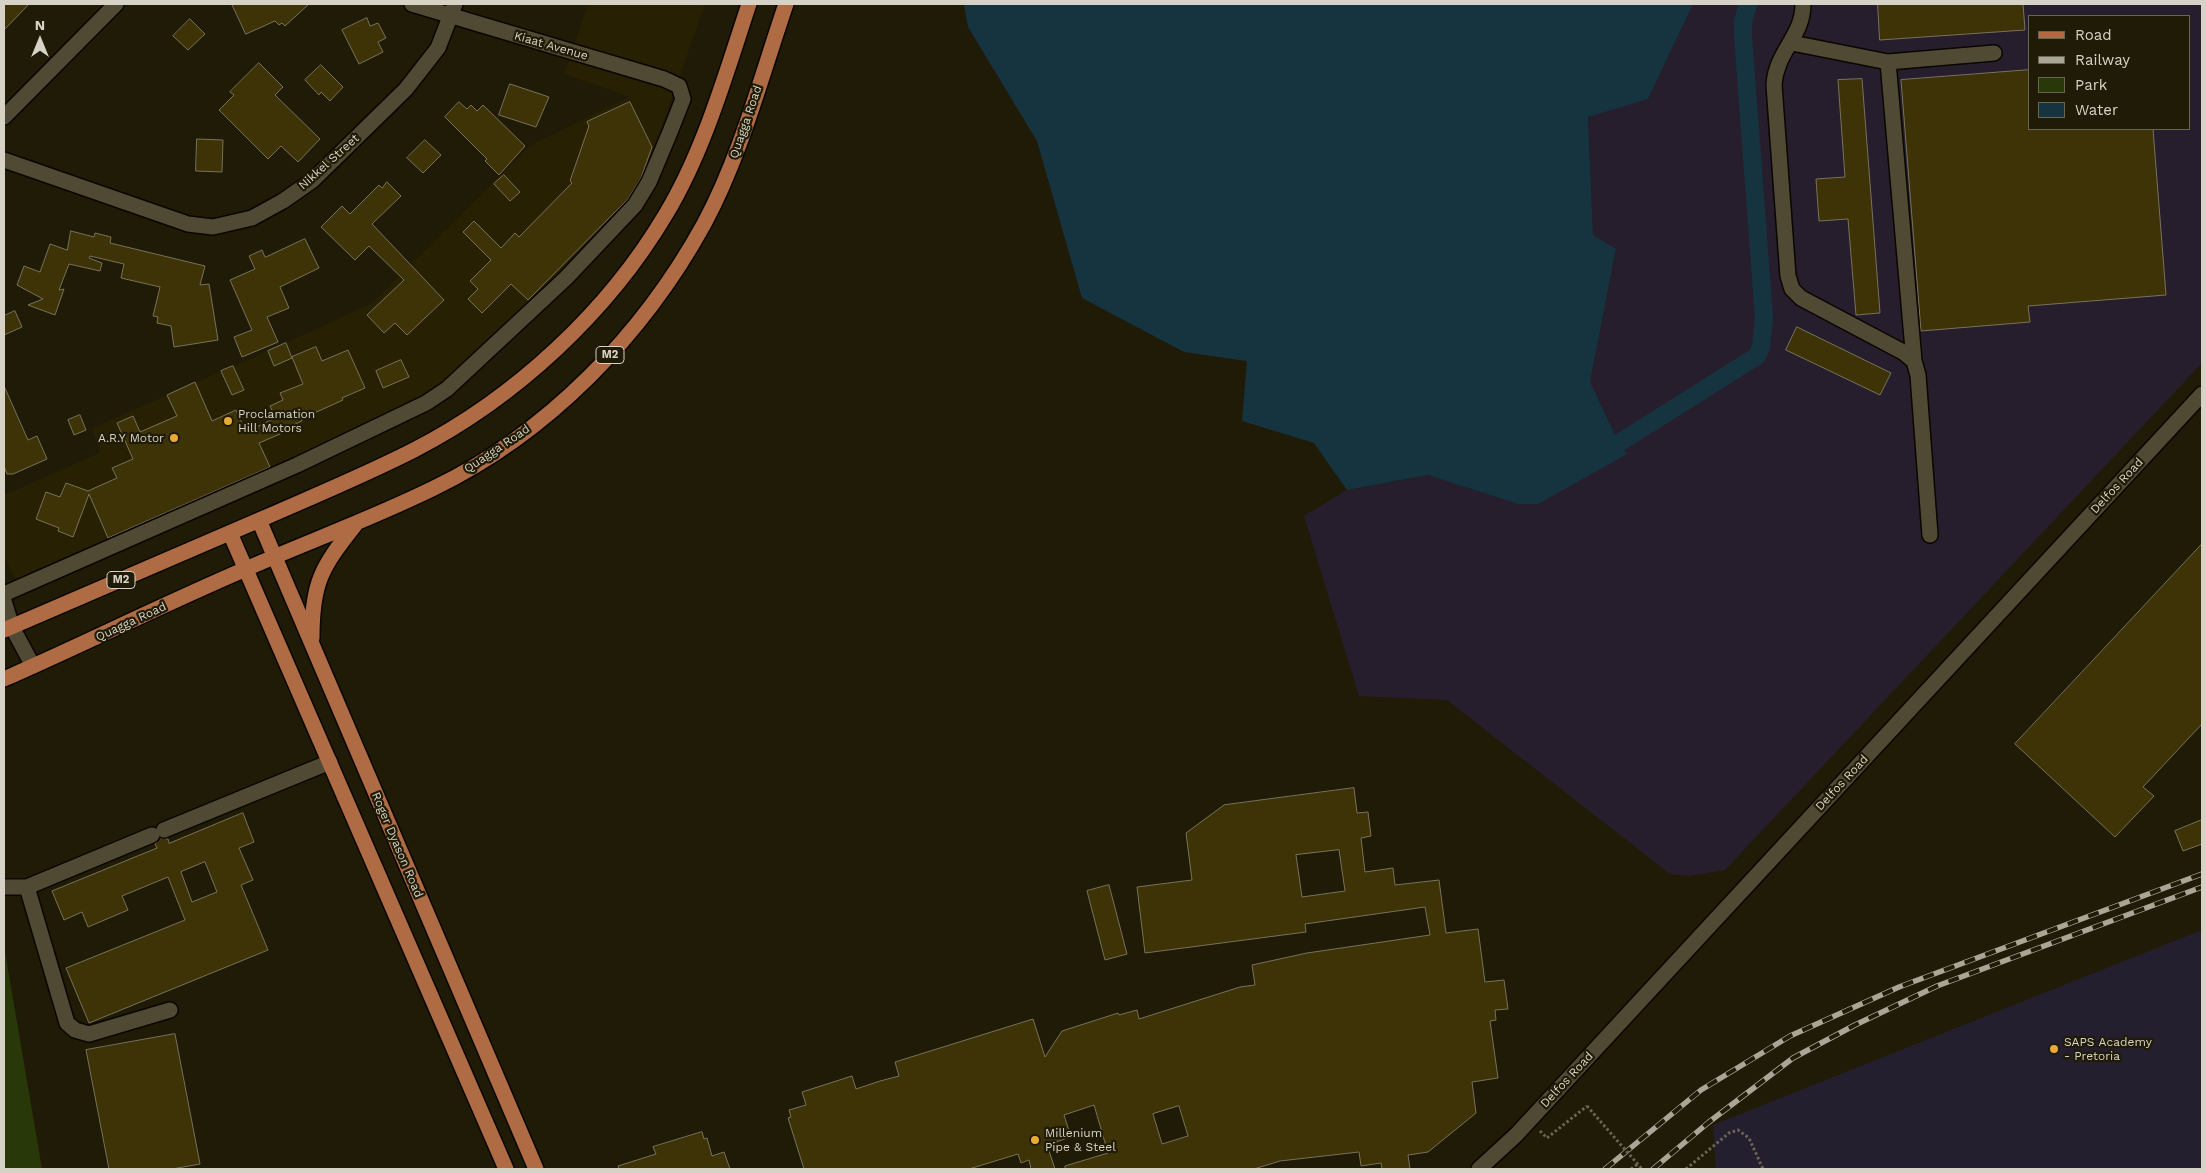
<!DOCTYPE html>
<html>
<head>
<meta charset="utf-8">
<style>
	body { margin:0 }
	#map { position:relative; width:2206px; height:1173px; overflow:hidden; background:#201b06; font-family:"Work Sans",sans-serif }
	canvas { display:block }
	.frame { position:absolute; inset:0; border:5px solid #d6d3c6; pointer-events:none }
	.legend { position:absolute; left:2028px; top:15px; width:162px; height:115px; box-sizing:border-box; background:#201b06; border:1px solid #696553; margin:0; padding:6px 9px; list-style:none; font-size:15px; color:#d6d3c6 }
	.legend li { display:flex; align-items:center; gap:10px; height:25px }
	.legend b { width:25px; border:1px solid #696553 }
	.north { position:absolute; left:15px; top:15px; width:50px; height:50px; -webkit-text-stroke:4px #201b06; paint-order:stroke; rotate:0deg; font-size:14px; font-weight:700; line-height:20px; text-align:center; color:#d6d3c6 }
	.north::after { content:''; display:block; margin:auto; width:18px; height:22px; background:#d6d3c6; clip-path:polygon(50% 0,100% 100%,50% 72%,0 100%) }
</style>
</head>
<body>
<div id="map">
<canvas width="2206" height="1173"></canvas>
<div class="frame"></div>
<ul class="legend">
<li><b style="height:6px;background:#ae6b44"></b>Road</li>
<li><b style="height:6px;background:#a9a697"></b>Railway</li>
<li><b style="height:14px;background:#293809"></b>Park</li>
<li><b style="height:14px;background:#16343f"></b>Water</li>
</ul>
<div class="north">N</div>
</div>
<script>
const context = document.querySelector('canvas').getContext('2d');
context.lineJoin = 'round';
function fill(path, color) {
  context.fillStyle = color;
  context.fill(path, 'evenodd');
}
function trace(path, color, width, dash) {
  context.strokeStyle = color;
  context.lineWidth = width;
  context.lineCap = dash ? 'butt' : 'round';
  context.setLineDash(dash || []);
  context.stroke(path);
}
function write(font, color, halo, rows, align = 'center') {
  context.font = font + ' "Work Sans",sans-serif';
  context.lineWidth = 4.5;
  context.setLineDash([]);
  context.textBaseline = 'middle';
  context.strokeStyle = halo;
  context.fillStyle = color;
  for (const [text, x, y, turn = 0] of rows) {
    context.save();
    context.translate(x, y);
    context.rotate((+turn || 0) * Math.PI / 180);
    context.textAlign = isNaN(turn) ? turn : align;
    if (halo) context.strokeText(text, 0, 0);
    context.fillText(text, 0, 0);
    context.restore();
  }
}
fill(new Path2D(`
	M588,4h117l-67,191 -207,204 -413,185 -14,-28v-61l96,-42 -8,-25 194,-85 86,-40 159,-158 99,-48 -66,-23z`), '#272003');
fill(new Path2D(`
	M1693,4h509v359l-477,507 -35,6 -20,-2 -223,-174 -88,-4 -55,-180 43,-26 81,-15 90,29 109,-50 -8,-11 -29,-61 26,-132 -23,-15 -5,-119 60,-17zM2030,16h160v113h-160z`), '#271e2d');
fill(new Path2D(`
	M2202,930v239h-486l-3,-44z`), '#241f2f');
fill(new Path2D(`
	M4,946l38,223h-38z`), '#293809');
fill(new Path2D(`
	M964,4h729l-45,95 -60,18 5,118 23,14 -26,133 29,61 8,11 -89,50h-20l-90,-29 -81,15 -33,-47 -72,-22 5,-60 -63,-9 -102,-54 -45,-157 -69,-114z`), '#16343f');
trace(new Path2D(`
	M1619,443l138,-87 4,-9 3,-29 -21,-282v-14l5,-18`), '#16343f', 18);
const building = new Path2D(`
	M4,4h25l-25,26z
	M232,4h77l-24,22 -3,-3 -3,2 -4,-4 -29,13z
	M1878,4h145l2,26 -145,10z
	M367,18l3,8 8,-3 8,15 -8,4 5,10 -24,12 -17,-34z
	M190,19l15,15 -17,16 -15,-14z
	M259,63l24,24 -8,8 45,44 -22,23 -17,-16 -13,13 -49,-49 15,-15 -4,-3z
	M321,65l22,22 -13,14 -9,-9 -2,3 -14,-15z
	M2030,70v59h123l13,166 -138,11 2,16 -109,9 -20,-251z
	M1862,79l18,234 -24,2 -8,-96 -29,2 -3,-42 29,-2 -7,-97z
	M510,84l39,13 -13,30 -37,-12z
	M459,102l8,7 4,-4 6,6 6,-6 42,41 -26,29 -14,-14 2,-2 -42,-42z
	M630,102l22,45 -11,31 -13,21 -100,101 -17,-16 -29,29 -14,-14 10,-10 -8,-8 21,-21 -28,-28 11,-11 27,27 14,-15 4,4 53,-54 -2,-2 19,-55 -2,-4z
	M197,139l26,1 -1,32 -26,-1z
	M425,140l16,15 -18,18 -16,-15z
	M504,175l16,17 -10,9 -16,-17z
	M387,182l14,14 -29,28 72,76 -37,35 -12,-12 -11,10 -17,-18 37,-35 -35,-34 -14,14 -34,-33 21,-21 8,8 29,-29 3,3z
	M71,231l23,6 1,-4 16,4 -1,6 95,23 -5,19 9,-1 9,56 -44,7 -3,-21 -14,-3 1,-6 -5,-1 7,-29 -39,-9 3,-14 -34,-8 -1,2 13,5 -2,8 -31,-7 -10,26 5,-1 -9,26 -27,-10 15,-6 -26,-14 7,-19 16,6 10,-28 17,6z
	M305,239l14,29 -39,19 9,21 -22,9 11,25 -36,15 -8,-20 18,-7 -22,-50 25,-11 -6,-13 13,-6 3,7z
	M15,311l7,16 -18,8v-19z
	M1797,327l94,46 -11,22 -94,-45z
	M286,343l6,15 -18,8 -6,-15z
	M316,347l6,14 26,-11 17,38 -23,10 1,2 -42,19 1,2 -9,4 1,3 -35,15 11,24 -162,71 -19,-44 -16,43 -15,-6 1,-3 -23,-9 10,-27 14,5 6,-14 22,8 29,-13 -5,-10 21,-9 -16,-36 16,-7 7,16 37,-16 -10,-21 28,-13 17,39 24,-11 10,22 29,-14 -5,-12 13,-6 -3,-7 23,-9 -11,-27z
	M401,360l8,17 -26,11 -7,-17z
	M233,366l11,24 -12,5 -11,-24z
	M4,386l24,54 9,-4 10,23 -34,15h-6l-3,-8z
	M80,415l6,15 -12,5 -6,-15z
	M2202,544v180l-59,63 11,9 -39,41 -100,-93z
	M1354,788l3,25 11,-1 3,24 -10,2 4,34 28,-4 2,17 44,-5 7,53 32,-4 7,53 19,-2 4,29 -13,1 1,10 -6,1 8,57 -26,4 4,31 -48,39 -20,3 2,14h-28l-1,-6 -20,3 -2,-14 -79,9 -26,8h-189v-3l43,-13 -14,-48 -30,10 7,22 -24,8 8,24h-24l-2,-9 -8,3 -3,-9 -49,15h-165l-16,-51 3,-1 -2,-7 17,-5 -4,-13 50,-16 4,13 24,-8 19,-5 -4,-14 138,-43 12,38 17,-26 56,-18 1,2 18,-5 2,9 101,-32 15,-2 -3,-20 55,-12 123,-18 -5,-28 -120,17 1,8 -161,21 -8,-66 55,-7 -6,-47 38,-28zM1339,850l6,41 -43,6 -6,-42zM1179,1106l9,30 -26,8 -9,-30z
	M243,813l11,29 -15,6 14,32 -12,5 27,65 -179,73 -23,-55 119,-48 -17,-43 -46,19 6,14 -40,17 -6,-15 -18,8 -12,-29 105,-43 -2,-4 5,-6 8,1 1,4zM205,862l12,30 -25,10 -11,-30z
	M2202,820v24l-19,7 -8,-20z
	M1109,885l18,69 -22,6 -18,-69z
	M175,1034l25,130 -28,5h-63l-23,-119z
	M702,1132l2,7 3,-1 5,18 12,-4 6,17h-111l-1,-3 38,-12 -3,-7z`);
fill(building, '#3d3307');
trace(building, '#78725b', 1);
const minor = new Path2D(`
	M1803,4c0,33 -27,47 -29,81l14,191 4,13 9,9 102,54 11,9 4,14 12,160
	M1792,43l96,19 106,-9
	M1888,62l26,299
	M4,117l112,-113
	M4,160l184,64 25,3 39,-9 31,-17 30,-21 93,-91 32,-41 17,-44
	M4,594l293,-129 129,-62 21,-14 119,-111 69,-73 14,-23 21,-50 13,-33 -4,-13 -15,-7 -252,-75
	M4,601l8,26 21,39
	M164,830l166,-68
	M4,887h23l125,-52
	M27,887l40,136 8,7 14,4 81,-24
	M1479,1169l37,-34 686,-741`);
const major = new Path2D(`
	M259,520l277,649
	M230,533l276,636
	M4,630c86,-37 173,-74 260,-112 50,-22 101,-43 150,-68 101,-52 194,-138 252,-236 38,-63 60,-141 83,-210
	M312,638c0,-55 9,-70 43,-113
	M4,679c82,-36 162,-76 244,-111 62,-27 125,-50 186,-80 114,-55 209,-153 270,-264 37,-69 57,-147 82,-220`);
trace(minor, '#0a0600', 18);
trace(major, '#0a0600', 18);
trace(new Path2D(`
	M1540,1131l7,7 40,-32
	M1631,1169l7,-5
	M1686,1169l43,-36 9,-3 11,8 14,31`), '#6a6554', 3, [2.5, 2.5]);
trace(minor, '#504a34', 15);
trace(major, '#ae6b44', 15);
const rail = new Path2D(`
	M1605,1169l96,-79 89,-54 109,-49 303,-113
	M1653,1169l56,-47 84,-64 62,-33 82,-39 265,-99`);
trace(rail, '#a9a697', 5.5);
trace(rail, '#201b06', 4, [11]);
trace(new Path2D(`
	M1587,1106l55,63`), '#6a6554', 3, [2.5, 2.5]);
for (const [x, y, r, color] of [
	[228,421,5,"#eaaa38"],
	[174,438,5,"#eaaa38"],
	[2054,1049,5,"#eaaa38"],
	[1035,1140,5,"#eaaa38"]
]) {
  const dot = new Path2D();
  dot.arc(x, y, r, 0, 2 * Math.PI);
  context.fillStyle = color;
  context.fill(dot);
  trace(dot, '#201b06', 2);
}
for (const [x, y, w] of [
	[610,355,28],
	[121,580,28]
]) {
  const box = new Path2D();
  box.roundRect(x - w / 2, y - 8.5, w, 17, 4);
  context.fillStyle = '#201b06';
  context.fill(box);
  trace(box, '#d6d3c6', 1);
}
write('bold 11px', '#d6d3c6', null, [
	["M2",610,355],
	["M2",121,580]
]);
write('12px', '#d6d3c6', '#201b06', [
	["Kiaat Avenue",551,46,16],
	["Quagga Road",746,122,-71],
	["Nikkel Street",329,162,-42],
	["Quagga Road",497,449,-34],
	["Delfos Road",2117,486,-47],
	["Quagga Road",131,622,-25],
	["Delfos Road",1842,783,-47],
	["Roger Dyason Road",397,845,67],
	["Delfos Road",1567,1080,-47]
]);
write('12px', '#d6d3c6', '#201b06', [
	["Proclamation",238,414],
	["Hill Motors",238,428],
	["A.R.Y Motor",164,438,"right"],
	["SAPS Academy",2064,1042],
	["- Pretoria",2064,1056],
	["Millenium",1045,1133],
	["Pipe & Steel",1045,1147]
], 'left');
</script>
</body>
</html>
